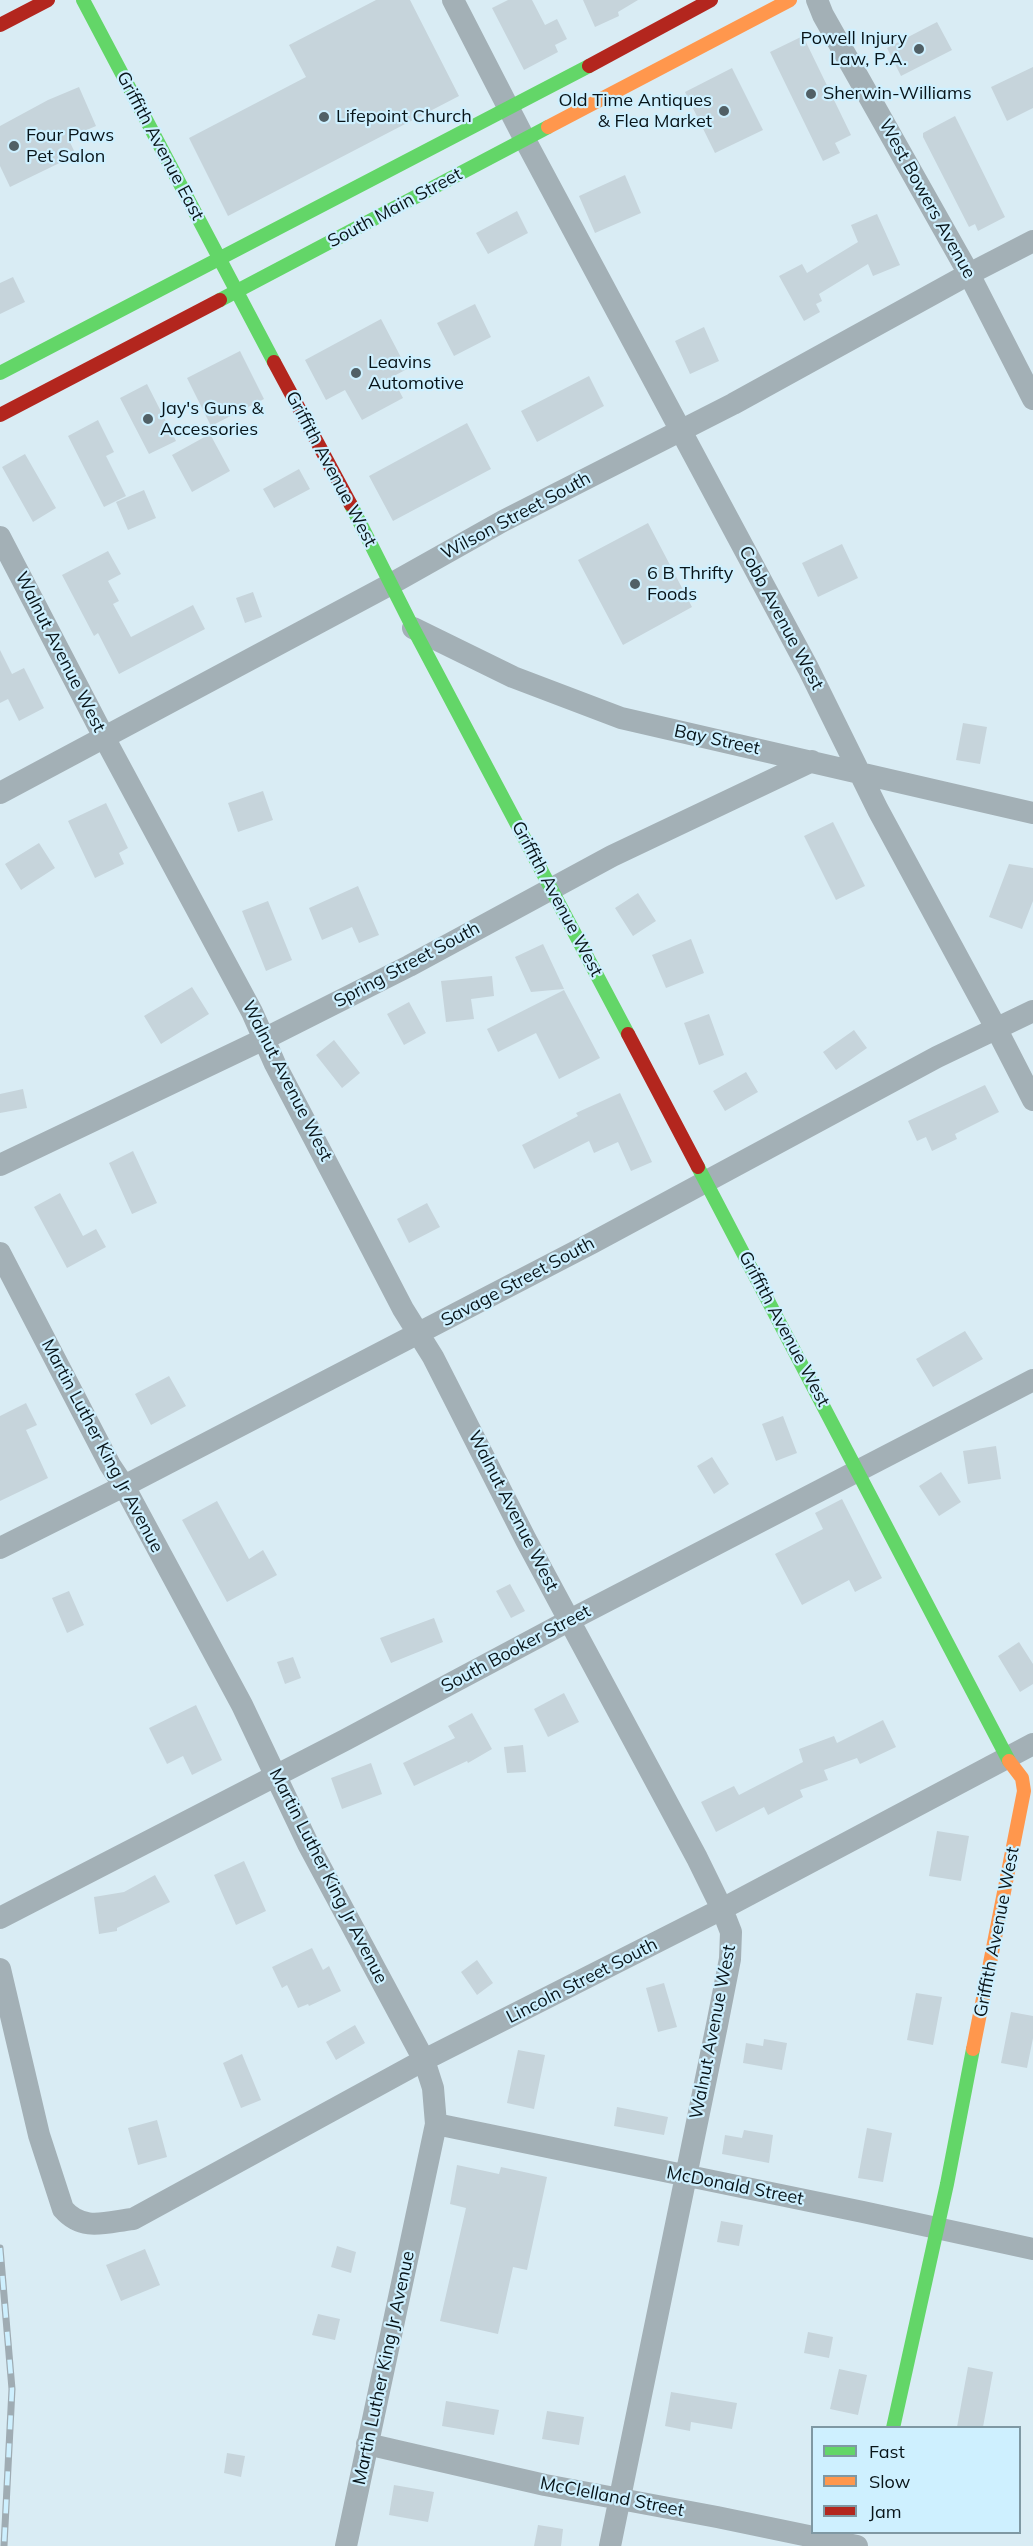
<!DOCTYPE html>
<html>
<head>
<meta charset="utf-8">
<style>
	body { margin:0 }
	#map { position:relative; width:1033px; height:2546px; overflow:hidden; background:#d9ecf4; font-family:Mulish,sans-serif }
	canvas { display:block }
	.legend { position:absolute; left:811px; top:2426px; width:210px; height:108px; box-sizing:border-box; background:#cef0ff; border:2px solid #7f98a3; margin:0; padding:8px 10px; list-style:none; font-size:18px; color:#081419 }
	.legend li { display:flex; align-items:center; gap:12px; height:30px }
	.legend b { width:30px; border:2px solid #7f98a3 }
</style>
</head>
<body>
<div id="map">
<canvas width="1033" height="2546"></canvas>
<ul class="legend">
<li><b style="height:8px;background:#63d668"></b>Fast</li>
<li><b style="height:8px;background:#ff974d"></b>Slow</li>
<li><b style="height:8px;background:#b3261e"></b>Jam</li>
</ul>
</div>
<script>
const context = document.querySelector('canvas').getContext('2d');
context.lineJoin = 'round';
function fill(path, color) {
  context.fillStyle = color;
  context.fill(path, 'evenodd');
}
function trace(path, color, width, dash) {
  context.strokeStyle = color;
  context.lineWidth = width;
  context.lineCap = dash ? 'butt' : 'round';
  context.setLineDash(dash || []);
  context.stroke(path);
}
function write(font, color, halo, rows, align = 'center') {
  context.font = font + ' Mulish,sans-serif';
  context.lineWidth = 4.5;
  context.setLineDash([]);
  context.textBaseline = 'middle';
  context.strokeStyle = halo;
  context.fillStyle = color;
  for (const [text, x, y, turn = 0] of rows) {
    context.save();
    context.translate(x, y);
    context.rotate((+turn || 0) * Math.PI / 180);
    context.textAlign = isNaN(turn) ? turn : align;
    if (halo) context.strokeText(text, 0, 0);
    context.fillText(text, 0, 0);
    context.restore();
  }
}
fill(new Path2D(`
	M376,0h34l49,96 -231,120 -39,-78 117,-61 -17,-32z
	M508,0h24l13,25 12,-6 10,20 -12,6 3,7 -34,18 -32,-62z
	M583,0h55l-20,12 1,4 -24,11z
	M937,22l15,28 -51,26 -14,-28z
	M803,36l48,99 -16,8 5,10 -17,8 -53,-109z
	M1033,67v41l-26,13 -16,-34z
	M732,68l31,62 -48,23 -30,-61z
	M79,87l17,39 -28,12 8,17 -66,32 -10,-21v-40l48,-26z
	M955,116l50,101 -27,14 -3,-7 -6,3 -46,-90v-4z
	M625,175l16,38 -46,20 -16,-37z
	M517,211l11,22 -40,21 -12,-21z
	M877,214l23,51 -27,11 -5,-12 -49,30 3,7 -6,3 4,8 -16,9 -25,-45 23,-12 5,9 51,-31 -7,-17z
	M13,277l12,25 -25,12v-31z
	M475,304l16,33 -37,19 -17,-33z
	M381,319l26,50 -15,8 11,21 -41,22 -17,-30 -19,10 -21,-40z
	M704,327l15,34 -29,13 -15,-33z
	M240,351l24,48 -53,27 -24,-48z
	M589,376l15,30 -67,36 -16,-31z
	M147,384l29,57 -27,13 -29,-56z
	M98,420l16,32 -8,4 20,40 -22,11 -36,-71z
	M467,423l24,46 -98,52 -24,-45z
	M210,434l20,37 -38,21 -20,-37z
	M25,454l31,54 -23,14 -31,-55z
	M299,469l11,20 -36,19 -11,-19z
	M144,490l12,28 -28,12 -12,-28z
	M648,523l44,84 -69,38 -45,-85z
	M842,544l16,34 -40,19 -16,-34z
	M108,551l13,23 -13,7 11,20 -6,3 18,33 62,-32 12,24 -86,45 -21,-41 -4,3 -32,-61z
	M253,592l9,25 -17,6 -9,-25z
	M0,650l12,24 12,-6 20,40 -25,13 -11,-22 -8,4z
	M963,723l24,4 -7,37 -24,-4z
	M263,791l10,29 -35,12 -10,-29z
	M106,803l22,45 -9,5 5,11 -29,14 -27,-57z
	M833,822l32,64 -29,14 -32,-64z
	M39,843l16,25 -34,22 -16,-26z
	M1009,864l24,4v33l-11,28 -33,-12z
	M358,886l21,49 -20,8 -7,-16 -30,13 -13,-32z
	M638,893l18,28 -23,15 -18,-28z
	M268,901l24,59 -26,11 -24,-60z
	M691,939l13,34 -38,15 -14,-33z
	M543,944l21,45 -33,3 -16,-35z
	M492,976l2,20 -23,3 3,20 -28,3 -5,-41z
	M192,987l17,27 -48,30 -17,-28z
	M564,990l36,68 -41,21 -23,-46 -38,19 -11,-23z
	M409,1002l17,31 -22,12 -17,-31z
	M709,1014l15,41 -25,10 -15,-42z
	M854,1030l13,18 -31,22 -13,-18z
	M334,1040l26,33 -18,15 -26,-33z
	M746,1072l12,20 -33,19 -12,-20z
	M985,1085l14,27 -44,22 2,5 -25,12 -6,-14 -9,4 -9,-20z
	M23,1089l4,19 -27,5v-19z
	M620,1093l32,69 -21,9 -13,-29 -24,11 -5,-12 -55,28 -12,-24 56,-29 -2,-3z
	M133,1151l24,52 -25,11 -23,-51z
	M60,1193l23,43 13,-7 10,18 -39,21 -33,-61z
	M427,1203l13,24 -31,16 -12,-24z
	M965,1331l18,28 -50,28 -17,-28z
	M169,1376l17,30 -35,19 -16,-31z
	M26,1403l11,22 -11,5 22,48 -48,23v-85z
	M783,1416l14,37 -21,8 -14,-37z
	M996,1446l5,33 -33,5 -5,-33z
	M712,1457l17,27 -15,10 -17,-28z
	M941,1472l20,30 -22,14 -20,-30z
	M842,1499l40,79 -27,14 -6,-12 -47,25 -27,-51 48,-25 -8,-16z
	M217,1501l32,58 14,-9 14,25 -50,27 -45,-82z
	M510,1584l15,27 -14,7 -15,-27z
	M69,1591l15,34 -17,8 -15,-35z
	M434,1618l9,24 -52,21 -11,-25z
	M1019,1642l14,22v20l-13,8 -22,-36z
	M293,1657l8,21 -16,6 -8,-22z
	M564,1693l15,29 -31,15 -14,-28z
	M196,1705l26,55 -30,15 -9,-19 -16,8 -18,-36z
	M472,1713l20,36 -24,14 -1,-2 -53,25 -11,-23 52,-25 -7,-12z
	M883,1720l13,27 -36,17 -3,-6 -33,12 4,10 -28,10 3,7 -35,18 -4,-8 -48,25 -15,-30 33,-16 5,9 64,-33 -4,-13 35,-13 3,7z
	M523,1745l3,27 -19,1 -3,-26z
	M371,1763l11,31 -40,15 -11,-31z
	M937,1831l32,5 -8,45 -32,-5z
	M244,1861l22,50 -30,14 -22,-50z
	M155,1875l15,27 -53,26v3l-18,3 -5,-37 30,-5z
	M312,1948l11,22 6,-4 12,25 -32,15 -1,-2 -10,4 -11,-23 -5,3 -10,-21z
	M477,1960l16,23 -16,12 -16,-23z
	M664,1983l13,44 -19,5 -12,-44z
	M916,1993l26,4 -9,48 -26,-5z
	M1011,2012l22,4v22l-6,30 -26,-5z
	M355,2025l10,18 -29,17 -10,-18z
	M764,2039l23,4 -5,27 -39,-7 3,-20 17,3z
	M518,2050l27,5 -11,54 -27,-6z
	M242,2054l19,46 -20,8 -18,-45z
	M617,2107l51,10 -4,18 -50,-9z
	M157,2120l10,37 -29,8 -10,-37z
	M867,2128l25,5 -9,49 -25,-4z
	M744,2130l29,5 -4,28 -47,-9 3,-19 17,3z
	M457,2165l42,9 2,-7 46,10 -20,93 -14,-3 -15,67 -58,-13 26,-113 -16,-4z
	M721,2221l22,4 -4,21 -22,-4z
	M337,2246l19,6 -5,21 -20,-6z
	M145,2249l15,36 -39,16 -15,-36z
	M318,2314l22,5 -5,21 -23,-5z
	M808,2332l25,5 -4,21 -25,-5z
	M968,2367l25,5 -10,55h-26z
	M839,2369l28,6 -9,40 -28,-6z
	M671,2392l66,11 -5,26 -41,-7 -1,9 -25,-5z
	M446,2401l53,9 -5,25 -52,-9z
	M547,2411l37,6 -5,28 -37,-6z
	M227,2453l18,3 -4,21 -17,-4z
	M394,2485l40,7 -6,30 -39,-7z
	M538,2525l25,4 -2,17h-27z`), '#c6d4db');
trace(new Path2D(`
	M453,0l71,138 284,530 70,142 118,218 37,72
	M817,0l6,15 146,259 64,125
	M0,537l105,202 147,273 23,52 76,145 52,100 30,48 93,183 171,318 25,51 9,23 -1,27 -13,66 -107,521
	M413,628l100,49 108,41 412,95
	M0,793l391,-209 112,-63 230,-117 236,-130 64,-33
	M0,1165l264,-126 145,-73 203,-110 200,-95
	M0,1253l110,212 14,21 118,219 66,139 116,216 9,28 3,36 -90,422
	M0,1548l124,-62 468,-243 345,-186 96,-46
	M0,1918l345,-178 225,-120 463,-240
	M0,1969l39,166 24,74c20,23 43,13 70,10l291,-159 298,-151 311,-165
	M436,2124l427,88 170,37
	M367,2444l178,41 172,32 140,29`), '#a3b0b6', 22);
trace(new Path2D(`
	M83,0l191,362
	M220,300l328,-173
	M0,373l589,-307
	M351,505l62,123 215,406
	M698,1167l311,594
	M893,2428l54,-244 26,-135`), '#63d668', 14);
trace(new Path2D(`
	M548,127l242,-127
	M973,2049l51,-258 -2,-13 -13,-17`), '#ff974d', 14);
trace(new Path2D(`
	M0,25l48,-25
	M589,66l122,-66
	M274,362l77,143
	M0,415l220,-115
	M628,1034l70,133`), '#b3261e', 14);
const rail = new Path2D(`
	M0,2248l12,141 -8,157`);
trace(rail, '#9facb3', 7);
trace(rail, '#cef0ff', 4.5, [14]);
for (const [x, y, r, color] of [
	[919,49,6,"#516066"],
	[811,94,6,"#516066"],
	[724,111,6,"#516066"],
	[324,117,6,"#516066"],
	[14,146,6,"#516066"],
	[356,373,6,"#516066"],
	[148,419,6,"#516066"],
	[635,584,6,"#516066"]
]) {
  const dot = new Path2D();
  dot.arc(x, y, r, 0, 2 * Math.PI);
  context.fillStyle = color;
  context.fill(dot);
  trace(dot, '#cef0ff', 2);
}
write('18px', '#081419', '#cef0ff', [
	["Powell Injury",907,39,"right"],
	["Law, P.A.",907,60,"right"],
	["Sherwin-Williams",823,94],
	["Old Time Antiques",712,101,"right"],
	["& Flea Market",712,122,"right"],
	["Lifepoint Church",336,117],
	["Four Paws",26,136],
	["Pet Salon",26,157],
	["Leavins",368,363],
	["Automotive",368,384],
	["Jay's Guns &",160,409],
	["Accessories",160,430],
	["6 B Thrifty",647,574],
	["Foods",647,595]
], 'left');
write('18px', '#081419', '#cef0ff', [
	["Griffith Avenue East",160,146,62],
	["West Bowers Avenue",927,199,61],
	["South Main Street",395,208,-28],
	["Griffith Avenue West",331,469,62],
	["Wilson Street South",516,516,-28],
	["Cobb Avenue West",781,618,62],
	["Walnut Avenue West",60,652,63],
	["Bay Street",717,740,12],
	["Griffith Avenue West",557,899,62],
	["Spring Street South",407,965,-28],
	["Walnut Avenue West",287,1081,63],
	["Savage Street South",518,1282,-28],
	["Griffith Avenue West",784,1329,62],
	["Martin Luther King Jr Avenue",102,1446,62],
	["Walnut Avenue West",513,1511,63],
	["South Booker Street",516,1649,-28],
	["Martin Luther King Jr Avenue",328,1876,63],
	["Griffith Avenue West",997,1932,-79],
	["Lincoln Street South",582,1981,-27],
	["Walnut Avenue West",713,2032,-79],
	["McDonald Street",735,2186,11],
	["Martin Luther King Jr Avenue",384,2368,-78],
	["McClelland Street",612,2497,11]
]);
</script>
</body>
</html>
